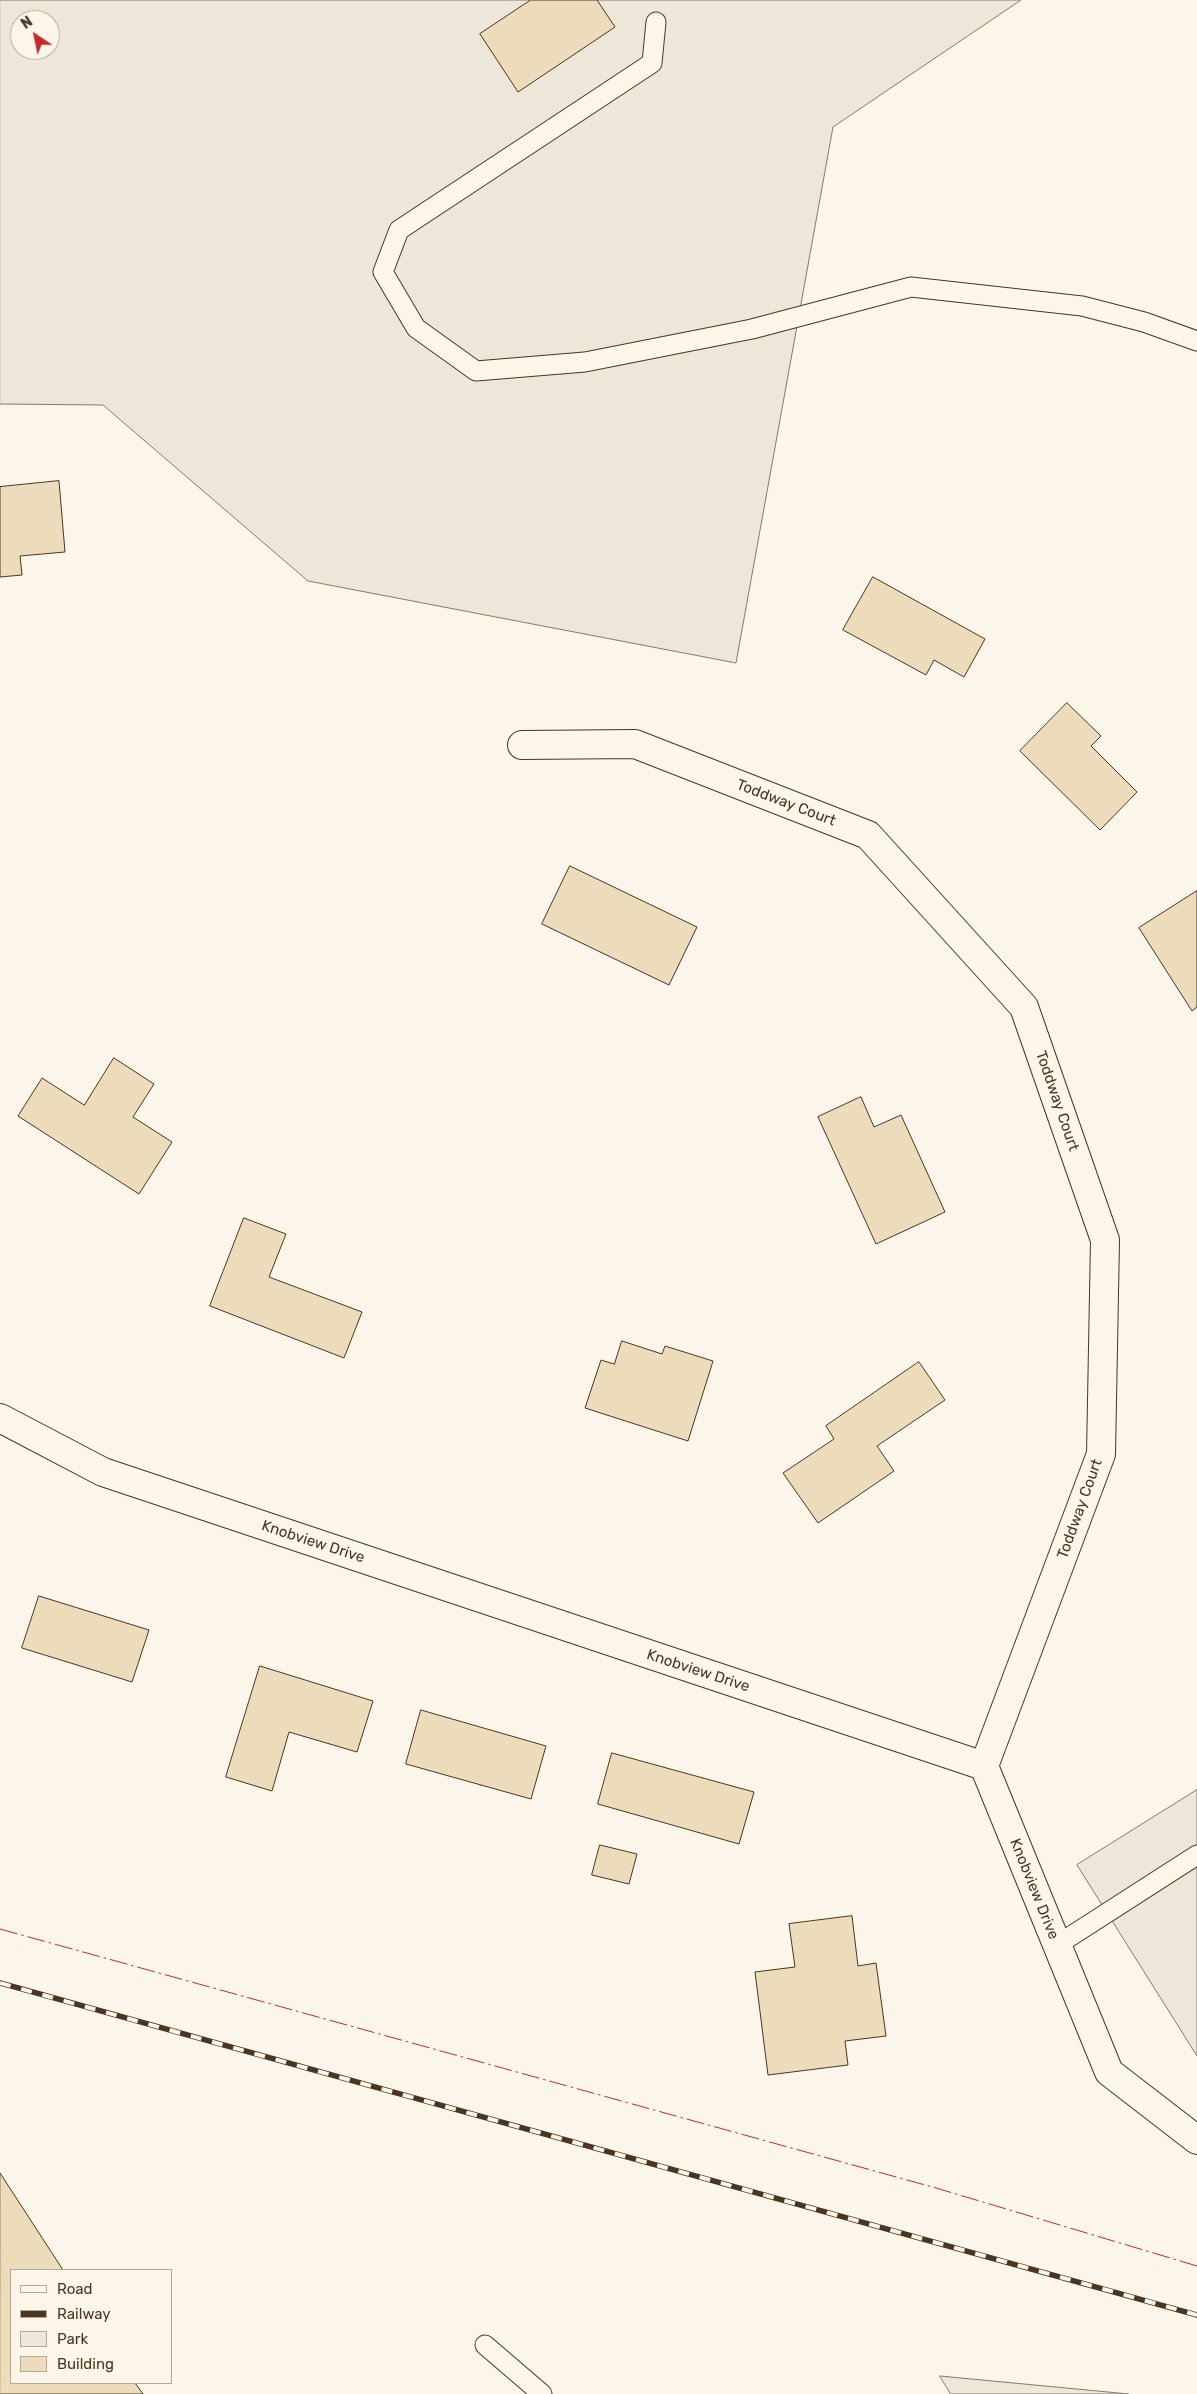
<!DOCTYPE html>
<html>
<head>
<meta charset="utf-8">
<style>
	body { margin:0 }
	#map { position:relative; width:1197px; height:2394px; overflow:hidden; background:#fbf6e9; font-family:Rubik,sans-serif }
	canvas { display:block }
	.legend { position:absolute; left:10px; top:2269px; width:162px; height:115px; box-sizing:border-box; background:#fbf6e9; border:1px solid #b4a999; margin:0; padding:6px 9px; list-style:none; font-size:15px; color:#4a3520 }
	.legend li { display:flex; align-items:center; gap:10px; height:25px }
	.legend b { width:25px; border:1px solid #b4a999 }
	.north { position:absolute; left:10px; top:10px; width:50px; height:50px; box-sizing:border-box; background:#fbf6e9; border:1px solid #b4a999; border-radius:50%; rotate:326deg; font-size:14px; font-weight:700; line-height:20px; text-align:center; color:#4a3520 }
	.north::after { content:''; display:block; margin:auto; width:18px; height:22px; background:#c62828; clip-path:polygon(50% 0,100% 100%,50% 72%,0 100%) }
</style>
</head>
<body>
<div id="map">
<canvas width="1197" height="2394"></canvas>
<ul class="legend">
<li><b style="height:6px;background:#fbf6e9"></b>Road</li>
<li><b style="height:6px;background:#4a3520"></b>Railway</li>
<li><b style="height:14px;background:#ede6d9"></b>Park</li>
<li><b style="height:14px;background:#ecdcbc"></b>Building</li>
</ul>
<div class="north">N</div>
</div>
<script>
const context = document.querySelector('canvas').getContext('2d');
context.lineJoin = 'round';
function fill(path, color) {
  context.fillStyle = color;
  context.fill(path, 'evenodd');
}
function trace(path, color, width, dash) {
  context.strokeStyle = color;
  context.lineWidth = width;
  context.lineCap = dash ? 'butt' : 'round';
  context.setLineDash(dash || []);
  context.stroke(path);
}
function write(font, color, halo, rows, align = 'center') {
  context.font = font + ' Rubik,sans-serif';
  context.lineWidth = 4;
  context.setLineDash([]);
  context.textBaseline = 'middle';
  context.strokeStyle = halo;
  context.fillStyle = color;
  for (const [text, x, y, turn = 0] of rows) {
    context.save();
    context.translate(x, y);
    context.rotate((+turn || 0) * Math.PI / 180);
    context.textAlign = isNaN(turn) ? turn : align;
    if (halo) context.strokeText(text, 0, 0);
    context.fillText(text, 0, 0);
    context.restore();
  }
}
const green = new Path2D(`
	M0,0h1021l-188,127 -97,536 -428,-82 -205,-176 -103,-1zM20,20h30v30h-30z`);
fill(green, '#ede6d9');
trace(green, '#887966', 1);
const parking = new Path2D(`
	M1197,1790v266l-120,-191z
	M940,2376l189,18h-178z`);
fill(parking, '#ede7d9');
trace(parking, '#887966', 1);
const building = new Path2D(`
	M531,0h66l18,27 -97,65 -38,-58z
	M59,481l6,71 -45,4 2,19 -22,2v-90z
	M873,577l112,62 -21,38 -30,-17 -8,15 -83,-45z
	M1067,703l34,33 -10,10 46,46 -37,38 -80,-79z
	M570,866l127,61 -28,58 -127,-61z
	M1197,891v116l-5,4 -53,-83z
	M114,1058l40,26 -21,33 39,25 -33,52 -121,-78 24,-38 42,27z
	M861,1097l13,30 27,-12 44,97 -69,32 -58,-127z
	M244,1218l42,16 -17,43 93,35 -18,46 -134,-52z
	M622,1341l40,13 3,-8 48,15 -25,80 -103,-33 16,-48 13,4z
	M919,1362l26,38 -68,46 17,25 -76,52 -35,-50 51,-34 -8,-13z
	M39,1596l110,34 -17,52 -110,-34z
	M260,1666l113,35 -16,51 -68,-20 -17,59 -46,-14z
	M421,1710l125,36 -15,53 -125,-35z
	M612,1753l142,39 -15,52 -141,-40z
	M600,1845l37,9 -8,30 -37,-9z
	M852,1916l6,50 18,-3 10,73 -41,5 3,24 -80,10 -13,-103 40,-5 -6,-43z
	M0,2173l63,97h-52v113h124l8,11h-143z`);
fill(building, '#ecdcbc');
trace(building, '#4a3520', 1);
const service = new Path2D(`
	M656,22l-4,41 -253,167 -16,42 33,56 60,43 109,-9 167,-33 159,-42 171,19 62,16 53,19
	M1057,1945l140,-90
	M485,2345l57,49`);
const minor = new Path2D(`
	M522,745l113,-1 233,91 156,172 81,233 -4,214 -117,312
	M0,1418l103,54 881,294 125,306 88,68`);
trace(service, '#4a3520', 21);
trace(minor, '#4a3520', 30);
trace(service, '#fbf6e9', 19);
trace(minor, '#fbf6e9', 28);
const rail = new Path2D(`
	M0,1983l1197,332`);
trace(rail, '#4a3520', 5.5);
trace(rail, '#fbf6e9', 4, [11]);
trace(new Path2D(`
	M0,1929l936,259 261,78`), '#c62828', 1, [18, 4, 2.5, 4]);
write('15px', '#4a3520', '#fbf6e9', [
	["Toddway Court",786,803,21],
	["Toddway Court",1057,1101,71],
	["Toddway Court",1080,1509,-70],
	["Knobview Drive",313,1542,18],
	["Knobview Drive",698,1671,18],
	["Knobview Drive",1034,1889,68]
]);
</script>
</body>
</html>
